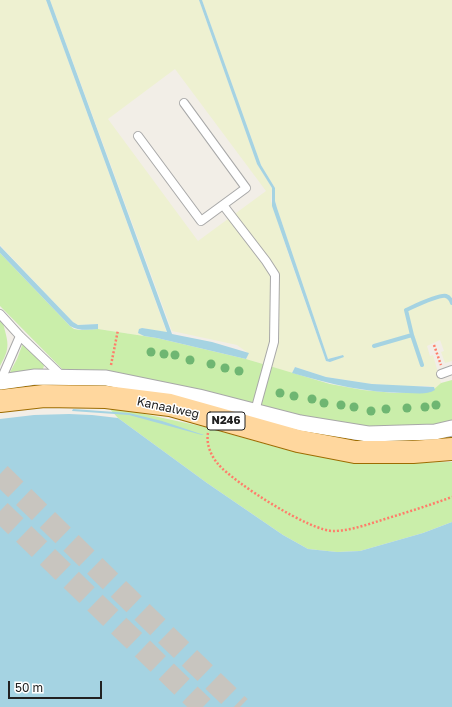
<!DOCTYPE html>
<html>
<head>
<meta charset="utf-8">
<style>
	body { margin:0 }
	#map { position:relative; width:452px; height:707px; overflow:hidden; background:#f2eee7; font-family:"Golos Text",sans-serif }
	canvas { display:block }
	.scale { position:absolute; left:8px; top:681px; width:94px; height:18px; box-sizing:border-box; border:2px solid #212121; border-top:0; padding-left:5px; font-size:12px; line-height:14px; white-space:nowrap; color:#212121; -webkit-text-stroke:3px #fff; paint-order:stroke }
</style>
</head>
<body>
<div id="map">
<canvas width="452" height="707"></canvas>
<div class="scale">50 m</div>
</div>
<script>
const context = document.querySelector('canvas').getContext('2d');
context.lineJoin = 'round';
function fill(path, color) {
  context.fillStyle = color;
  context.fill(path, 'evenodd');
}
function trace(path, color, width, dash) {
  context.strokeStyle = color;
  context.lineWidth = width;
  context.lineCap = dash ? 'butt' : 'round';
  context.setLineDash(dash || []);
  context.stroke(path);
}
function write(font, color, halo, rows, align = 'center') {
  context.font = font + ' "Golos Text",sans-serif';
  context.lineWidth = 3;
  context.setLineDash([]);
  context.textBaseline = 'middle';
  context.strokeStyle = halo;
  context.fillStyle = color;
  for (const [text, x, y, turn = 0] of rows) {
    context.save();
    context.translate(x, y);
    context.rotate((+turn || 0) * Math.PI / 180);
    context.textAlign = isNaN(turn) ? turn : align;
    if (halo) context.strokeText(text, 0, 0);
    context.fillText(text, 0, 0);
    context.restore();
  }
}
fill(new Path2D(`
	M0,0h46l121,333 -25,-5 -3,5 5,3 -46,-7 -1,-5 -19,1 -5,-3 -73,-77z
	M50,0h149l58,164 15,24 -1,13 17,52 38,108 4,1 13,-7 -15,4 -51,-151 -2,-7v-13l-14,-23 -59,-165h250v361l-7,2 -4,-11 3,-1 -4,-11 -13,6 3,10 3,-1 8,28 -6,7 -2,-3 -5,-1h-27l-29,-2 -46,-7 -31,-10 -3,6 -46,-14 2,-6 -11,-8 -65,-14zM175,69l91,122 -68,50 -90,-122z`), '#eef1d1');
fill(new Path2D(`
	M0,253l70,73 4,3 6,1 18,-1 59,9 89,21 84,25 33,6 31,3 38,-2 9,-8 11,-3v42l-55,7 -48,-2 -283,-54 -66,-67z
	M0,320l3,3c5,20 8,24 -3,43z
	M23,343l19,18 2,5 -3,8 -33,2 9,-17z
	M107,406l98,21 78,22 60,11 48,3 61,-1v60l-29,11 -63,18 -23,1 -29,-3 -25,-14 -76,-52 -89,-65z`), '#caeeaa');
fill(new Path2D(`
	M46,0h4l122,334 40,8 37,11 -3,6 -89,-21 -13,-2 -6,-3 1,-4 3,-1 25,4z
	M199,0h3l59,165 14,23v13l2,7 51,151 15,-4 1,2 -14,5 -4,-1 -54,-155v-18l-15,-24z
	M0,246l73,76 5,3 20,-1v5c-9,1 -20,2 -28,-3l-70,-73z
	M295,367l31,10 46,7 62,3 1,3c-8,5 -19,3 -28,3 -41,0 -76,-9 -115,-20z
	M73,409l56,4 33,8 42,14h-2l-73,-20 -57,-4z
	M69,414l23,1 26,3 89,65 76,52 25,14 29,3 23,-1 63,-18 29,-11v185h-452v-288l34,-4z`), '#a5d3e2');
trace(new Path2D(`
	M412,335l10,30
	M374,346l38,-11 -6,-25c7,-3 33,-16 40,-14 3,1 5,4 6,7`), '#a5d3e2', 4);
trace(new Path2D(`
	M0,474l240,233
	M0,511l203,196`), '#c8c5bf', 22, [22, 11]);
const lane = new Path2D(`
	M138,136l63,85 45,-33 -62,-85
	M223,205l43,56 9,14 -1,67 -19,69
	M0,314l20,22 43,41
	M441,374l11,-4
	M0,382l20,-46`);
const street = new Path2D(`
	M0,382l35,-5 71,1 93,19 101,26 68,11 67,-2 17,-4`);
const primary = new Path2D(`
	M0,401l44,-5 62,1 64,8 128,36 57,11h58l39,-3`);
trace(lane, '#a8a8a8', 10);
trace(street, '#a8a8a8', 17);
trace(primary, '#9d6c00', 24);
trace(new Path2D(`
	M434,345l7,20
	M111,365l7,-35
	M208,433c-2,11 3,23 10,31 15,18 94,69 117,67 18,-1 34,-7 50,-12 23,-7 45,-14 67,-22`), '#ff7d6a', 2.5, [2, 2]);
trace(lane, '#fff', 8);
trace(street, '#fff', 15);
trace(primary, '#ffd79e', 22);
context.fillStyle = '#6fb672';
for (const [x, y] of [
	[151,352],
	[164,354],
	[175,355],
	[190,360],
	[211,364],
	[225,368],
	[239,371],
	[280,393],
	[294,396],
	[312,399],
	[324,403],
	[341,405],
	[436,405],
	[354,407],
	[425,407],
	[407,408],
	[386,409],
	[371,411]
]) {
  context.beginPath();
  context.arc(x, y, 4.5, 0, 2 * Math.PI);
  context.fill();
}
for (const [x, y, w] of [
	[226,421,38]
]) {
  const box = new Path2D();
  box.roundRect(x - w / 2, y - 9, w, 18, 3);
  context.fillStyle = '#fff';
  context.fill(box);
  trace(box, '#212121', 1);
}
write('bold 11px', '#212121', null, [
	["N246",226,421]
]);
write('12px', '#212121', '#fff', [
	["Kanaalweg",168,408,12]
]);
</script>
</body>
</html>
